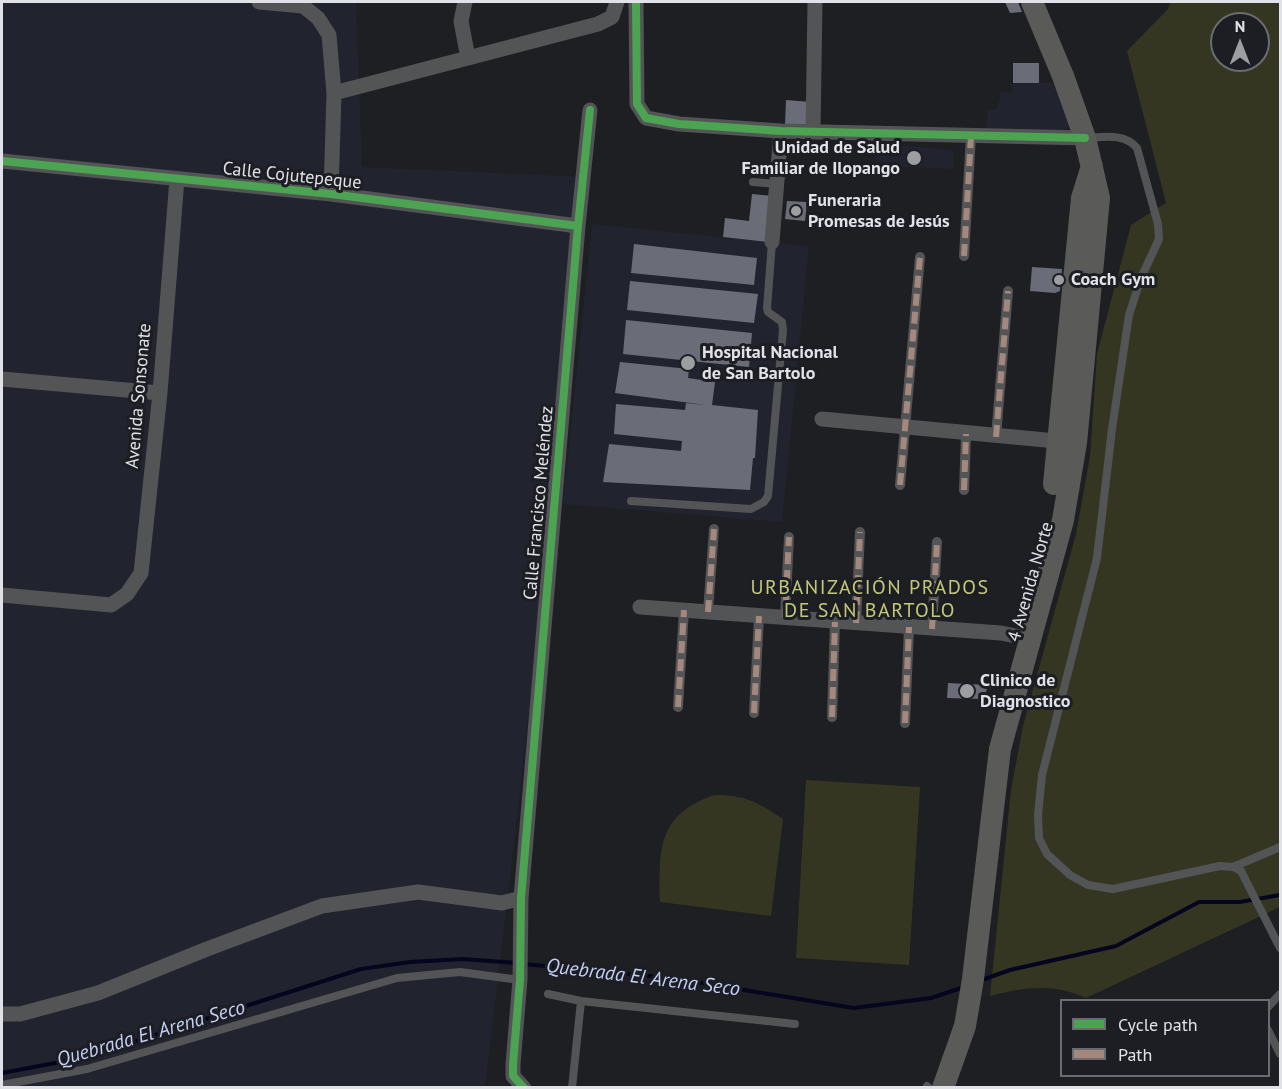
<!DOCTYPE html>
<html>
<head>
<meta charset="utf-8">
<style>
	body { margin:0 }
	#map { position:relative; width:1282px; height:1089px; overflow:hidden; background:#1d1f22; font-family:"PT Sans",sans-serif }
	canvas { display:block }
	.frame { position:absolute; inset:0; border:3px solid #e1e2e7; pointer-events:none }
	.legend { position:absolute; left:1060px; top:999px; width:210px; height:78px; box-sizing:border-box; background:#1c1e23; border:2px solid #6b6c71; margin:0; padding:8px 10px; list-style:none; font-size:18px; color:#e1e2e7 }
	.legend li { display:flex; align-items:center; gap:12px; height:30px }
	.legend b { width:30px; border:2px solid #6b6c71 }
	.north { position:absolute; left:1210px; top:12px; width:60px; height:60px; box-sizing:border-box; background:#1c1e23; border:2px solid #6b6c71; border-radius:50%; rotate:0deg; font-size:16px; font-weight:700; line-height:24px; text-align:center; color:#e1e2e7 }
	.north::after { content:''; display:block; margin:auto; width:21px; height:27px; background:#9c9ea2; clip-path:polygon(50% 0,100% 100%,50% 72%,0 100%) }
</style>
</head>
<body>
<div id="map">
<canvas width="1282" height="1089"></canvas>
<div class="frame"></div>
<ul class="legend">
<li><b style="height:8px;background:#4ca352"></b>Cycle path</li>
<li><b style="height:8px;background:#a5887d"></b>Path</li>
</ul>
<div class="north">N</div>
</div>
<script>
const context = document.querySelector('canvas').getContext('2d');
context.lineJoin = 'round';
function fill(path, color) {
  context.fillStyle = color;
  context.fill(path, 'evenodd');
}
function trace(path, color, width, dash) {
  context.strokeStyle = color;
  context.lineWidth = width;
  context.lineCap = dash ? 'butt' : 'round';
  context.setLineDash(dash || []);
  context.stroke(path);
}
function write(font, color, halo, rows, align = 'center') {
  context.font = font + ' "PT Sans",sans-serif';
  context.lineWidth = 6;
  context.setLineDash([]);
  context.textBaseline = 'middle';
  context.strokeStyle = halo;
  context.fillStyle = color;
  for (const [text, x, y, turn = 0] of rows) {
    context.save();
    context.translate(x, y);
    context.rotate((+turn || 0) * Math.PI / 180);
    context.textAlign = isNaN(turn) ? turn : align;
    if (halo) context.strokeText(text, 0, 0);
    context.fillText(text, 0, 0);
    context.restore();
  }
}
fill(new Path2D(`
	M2,2h354l6,165 224,10 -68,634 -33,276 -483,1z
	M1013,83h44l14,43 -11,7 -75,-1 3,-22 9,-1 4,-17 11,1z
	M876,143l77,7 1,19 -79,-3z
	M592,224l217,22 -27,276 -219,-18z`), '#21242e');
fill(new Path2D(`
	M1170,2h110v905l-194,91c-32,-15 -62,-11 -96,-2l21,-206 12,-64 53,-192 14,-78 7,-102 34,-129 35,-22 -39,-152 41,-42zM1222,24h36v36h-36z
	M806,780l114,7 -11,178 -113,-7z
	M714,795c32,0 43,7 69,24l-12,97 -111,-14c-1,-53 -3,-87 54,-107z`), '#353622');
trace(new Path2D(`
	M524,964l147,14 183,30 77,-10 33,-11
	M979,981l31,-11 106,-24 83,-44h41l40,-7
	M2,1073l85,-16 274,-88 49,-7 53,-3 54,4`), '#05051f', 4);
fill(new Path2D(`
	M1005,2h13l4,10 -12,1z
	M1013,63h26v20h-26z
	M786,100l25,2 -3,23 -23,-1z
	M752,194l21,2 -5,46 -45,-5 2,-19 24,3z
	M787,201l20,1 -2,19 -20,-2z
	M634,244l123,14 -3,27 -123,-12z
	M1032,267l30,2 -2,22 -5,2 -25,-2z
	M630,281l128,13 -4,29 -127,-13z
	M626,320l126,13 -3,34 -126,-13z
	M620,362l69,7 -1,9 27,4 -3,23 46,5 -3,48h-2l-3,32 -147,-8 6,-38 72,7 1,-10 -68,-7 2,-30 69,6 1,-7 20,2 -91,-12z
	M948,683l40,2 -4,14 -37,-1z`), '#6a6d77');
trace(new Path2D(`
	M1087,138c17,-1 38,-5 50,10l21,76 1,15 -18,39 -12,37 -17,114 -15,129 -55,217 -4,40 1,23 8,16 23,21 18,10 25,4 107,-23 13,1 47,-20
	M753,182l24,2
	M631,501l120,8 13,-7 4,-6 15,-166 -1,-8 -14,-10 -1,-4 5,-66
	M1233,867l8,4 39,77
	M548,994l33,7 214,23
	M1268,1007l12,-13
	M1268,1030l12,24
	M2,1085l85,-16 310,-91 63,-6 60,8
	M927,1086l2,2
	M572,1088l9,-87`), '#535456', 8);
trace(new Path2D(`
	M964,256l7,-120
	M996,437l12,-146
	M900,485l20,-228
	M964,490l2,-56
	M708,612l6,-83
	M785,618l4,-81
	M856,623l4,-91
	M932,629l5,-87
	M678,707l6,-97
	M754,713l5,-97
	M832,717l3,-95
	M905,723l4,-96`), '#535456', 10);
trace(new Path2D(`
	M259,2l44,4 15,12 11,17 5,58 -3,101
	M465,2l-4,19 7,37
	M636,2l1,102 9,14 33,6 102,7 304,7
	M334,93l264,-69 14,-7 5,-15
	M813,132l2,-130
	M2,161l329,33 247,32
	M772,242l9,-111
	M2,379l158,14
	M822,419l245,23
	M2,595l109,10 16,-11 14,-21 19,-180 17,-214
	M640,607l361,26 29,6
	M2,1014h18l78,-21 109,-44 115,-43 96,-14 84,11 19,-5
	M524,1088l-11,-12v-12l7,-84 1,-82 57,-672 12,-116`), '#535456', 15);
trace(new Path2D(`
	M1054,484l28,-286 10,-32
	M943,1088l22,-62 8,-47 27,-230 63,-229 13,-77 23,-245 -14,-60 -22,-62 -31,-74`), '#5a5a58', 22);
trace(new Path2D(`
	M964,256l7,-120
	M996,437l12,-146
	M900,485l20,-228
	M964,490l2,-56
	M708,612l6,-83
	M785,618l4,-81
	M856,623l4,-91
	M932,629l5,-87
	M678,707l6,-97
	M754,713l5,-97
	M832,717l3,-95
	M905,723l4,-96`), '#a5887d', 6, [12, 6]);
trace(new Path2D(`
	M636,2l1,102 9,14 33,6 102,7 304,7
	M2,161l329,33 247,32
	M524,1088l-11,-12v-12l7,-84 1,-82 57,-672 12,-116`), '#4ca352', 8);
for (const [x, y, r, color] of [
	[914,158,8,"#9c9ea2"],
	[796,211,6,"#9c9ea2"],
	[1059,280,6,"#9c9ea2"],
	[688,363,8,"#9c9ea2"],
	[967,691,8,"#9c9ea2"]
]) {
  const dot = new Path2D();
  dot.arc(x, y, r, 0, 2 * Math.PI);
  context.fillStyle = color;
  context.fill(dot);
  trace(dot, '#1c1e23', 2);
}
write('bold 18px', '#e1e2e7', '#1c1e23', [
	["Unidad de Salud",900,148,"right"],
	["Familiar de Ilopango",900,169,"right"],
	["Funeraria",808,201],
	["Promesas de Jesús",808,222],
	["Coach Gym",1071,280],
	["Hospital Nacional",702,353],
	["de San Bartolo",702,374],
	["Clinico de",980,681],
	["Diagnostico",980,702]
], 'left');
write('18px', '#e1e2e7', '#1c1e23', [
	["Calle Cojutepeque",292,176,6],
	["Avenida Sonsonate",139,396,-85],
	["Calle Francisco Meléndez",539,503,-85],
	["4 Avenida Norte",1031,582,-74]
]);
context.letterSpacing = '1.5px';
write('20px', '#c4c87a', '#1c1e23', [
	["URBANIZACIÓN PRADOS",870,588],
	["DE SAN BARTOLO",870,611]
]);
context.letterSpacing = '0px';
write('italic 20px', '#c5cff6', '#1c1e23', [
	["Quebrada El Arena Seco",643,978,7],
	["Quebrada El Arena Seco",151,1034,-16]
]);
</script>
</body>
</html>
